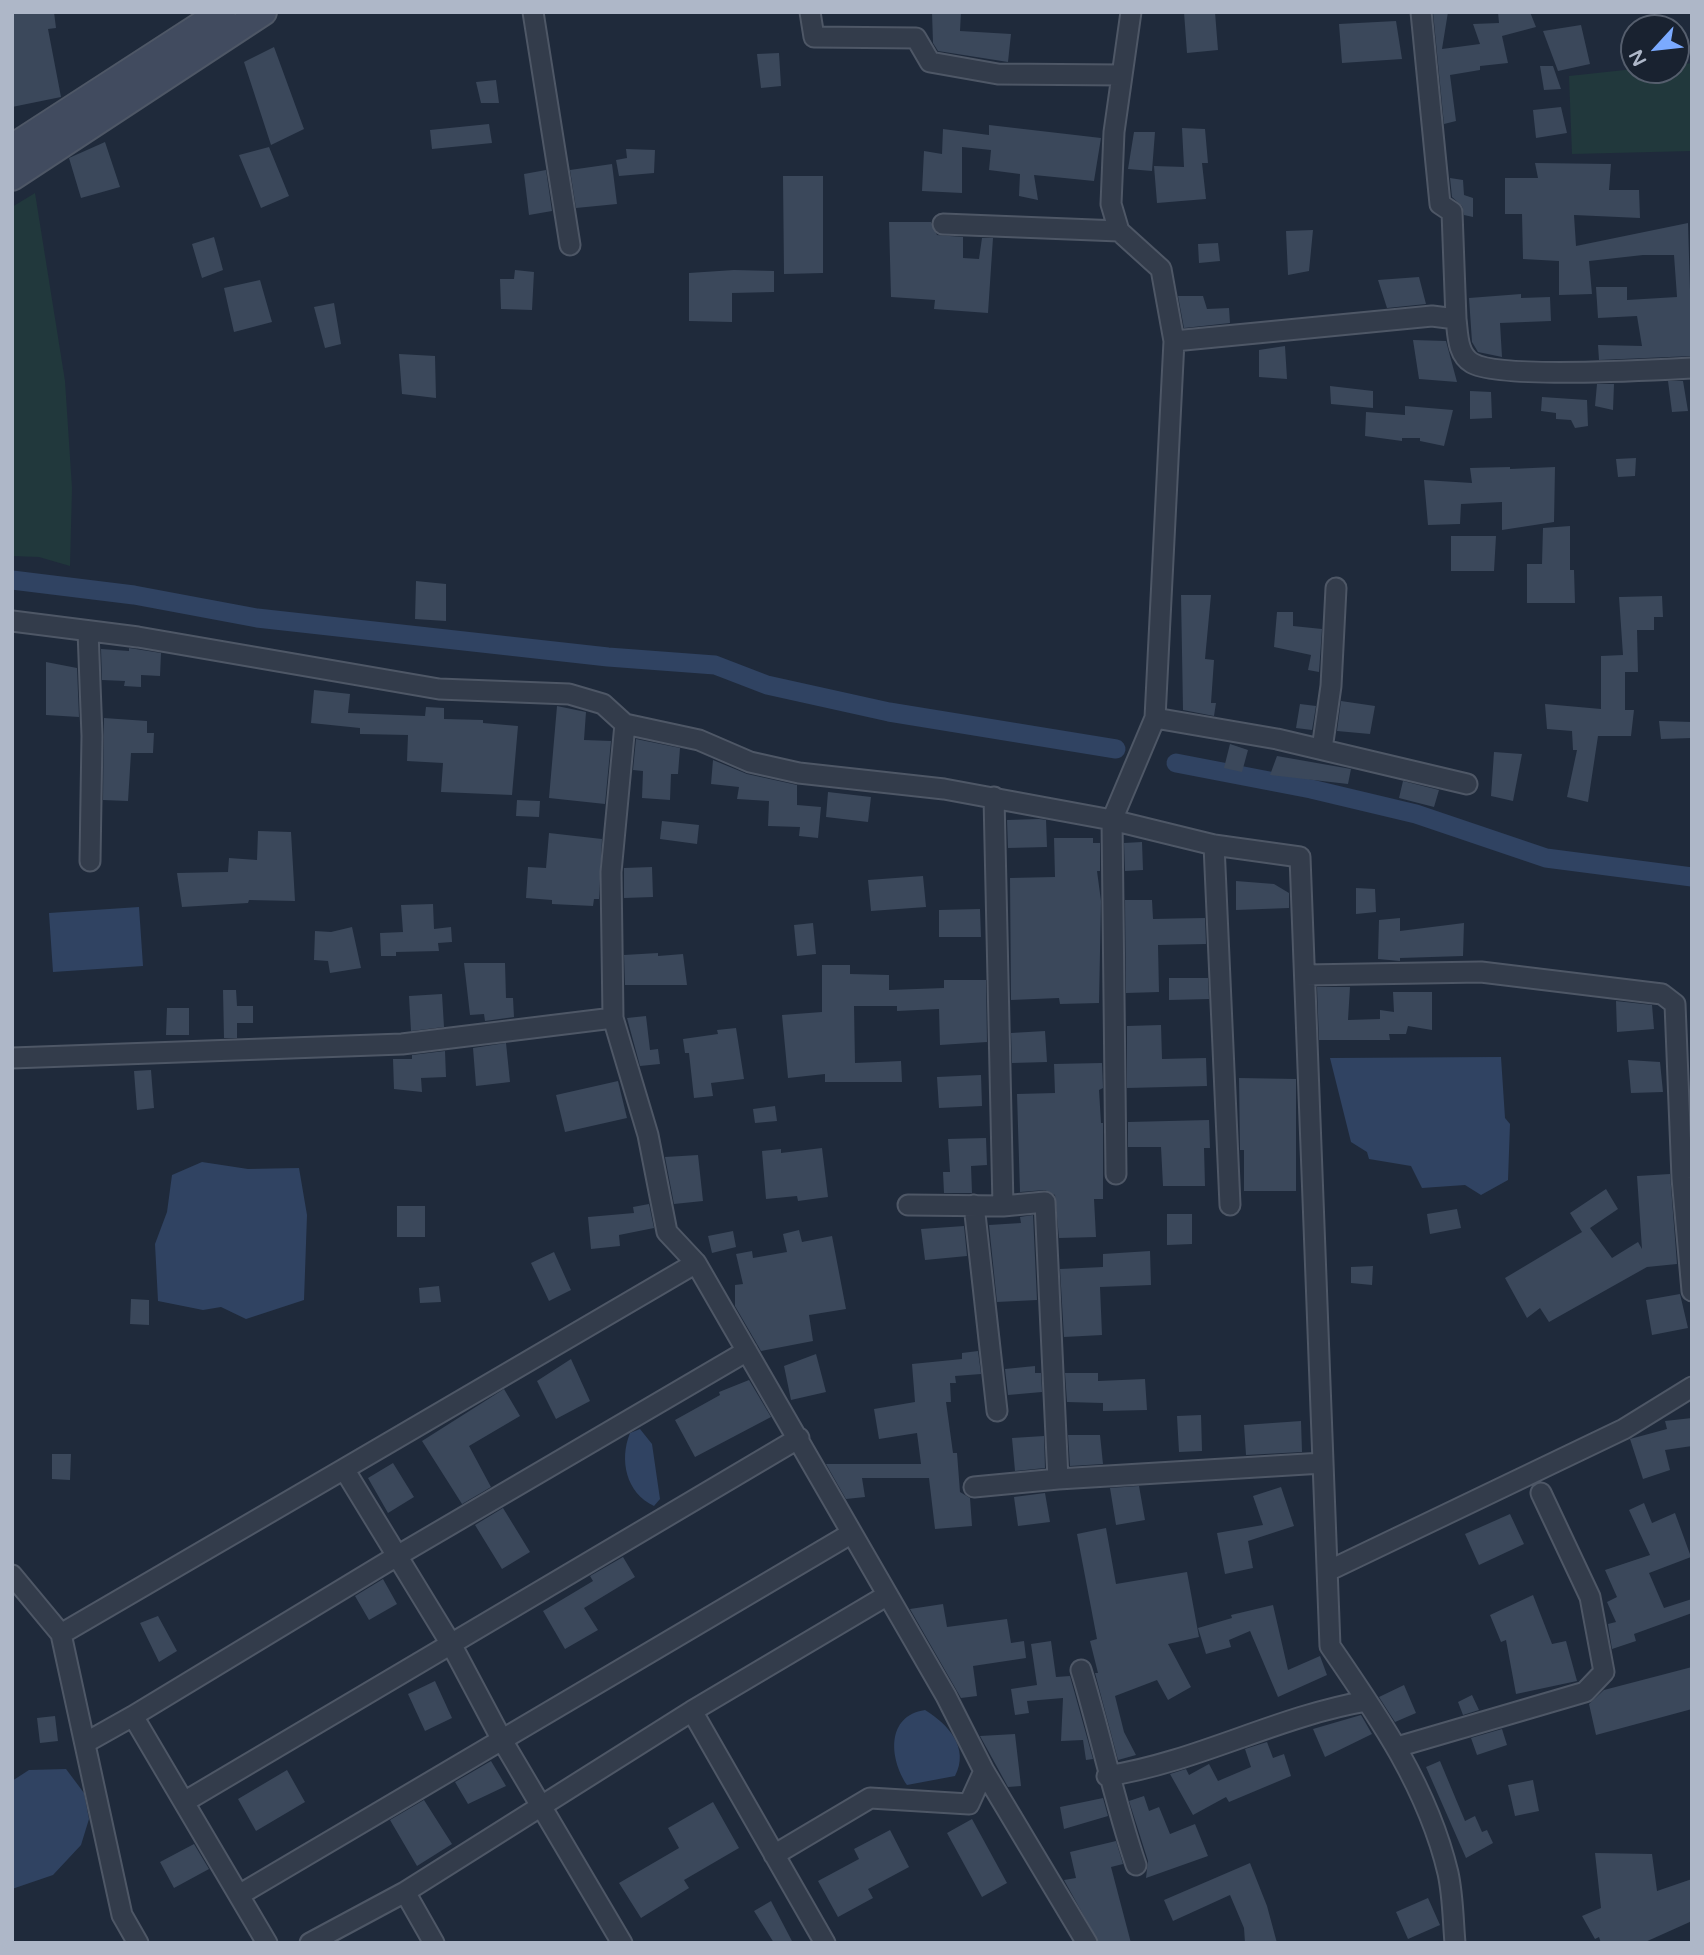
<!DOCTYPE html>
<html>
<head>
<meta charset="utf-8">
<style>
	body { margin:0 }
	#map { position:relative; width:1704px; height:1955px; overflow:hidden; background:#1f2a3b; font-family:"Varela Round",sans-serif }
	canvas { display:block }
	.frame { position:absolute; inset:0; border:14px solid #aeb7c8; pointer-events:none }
	.north { position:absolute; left:1620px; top:14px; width:70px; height:70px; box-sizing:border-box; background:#192230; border:2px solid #555e6d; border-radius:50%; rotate:243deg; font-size:19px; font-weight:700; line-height:28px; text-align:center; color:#aeb7c8 }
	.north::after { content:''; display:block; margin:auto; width:24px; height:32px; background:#7baaff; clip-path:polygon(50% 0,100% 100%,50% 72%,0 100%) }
</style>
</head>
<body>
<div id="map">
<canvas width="1704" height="1955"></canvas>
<div class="frame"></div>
<div class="north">N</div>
</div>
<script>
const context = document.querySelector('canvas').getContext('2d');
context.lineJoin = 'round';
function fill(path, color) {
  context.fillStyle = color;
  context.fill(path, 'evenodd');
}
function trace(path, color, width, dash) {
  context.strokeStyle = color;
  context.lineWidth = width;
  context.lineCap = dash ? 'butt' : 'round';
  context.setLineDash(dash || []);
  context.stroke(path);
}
fill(new Path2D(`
	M1692,63v88l-120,3 -3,-78 65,-7 42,1v-5z
	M35,193l30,188 7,107 -2,78 -31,-9 -27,-1v-349z`), '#21383c');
fill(new Path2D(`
	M139,907l4,59 -90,6 -4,-59z
	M1501,1057l4,61 5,6 -2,56 -27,15 -16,-10 -43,3 -11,-22 -42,-7 -2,-7 -16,-10 -21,-84z
	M202,1162l46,7 51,-1 8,47 -3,85 -58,19 -25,-12 -18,3 -45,-9 -3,-57 12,-32 5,-37z
	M640,1429l12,15 8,55 -6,7c-28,-13 -35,-46 -24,-73z
	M925,1710c23,14 45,38 30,66l-48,9c-18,-27 -21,-69 18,-75z
	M66,1769l18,24 5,26 -8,26 -28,30 -41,14v-108l17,-11z`), '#304362');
trace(new Path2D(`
	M12,580l122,15 123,23 351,39 107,8 52,20 122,27 227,37
	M1176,763l135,26 105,25 130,44 146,19`), '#304362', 19);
fill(new Path2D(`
	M12,12h42l2,16 -8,1 13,68 -49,10z
	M932,12h29l-1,19 51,3 -3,28 -70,-11 -5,-8z
	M1184,12h31l3,38 -31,3z
	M1433,12h15l-6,37 38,-5 -7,-20 26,-1 -1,-11h32l6,15 -34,9 6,27 -28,3v4l-30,5 6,46 -12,3z
	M1396,21l6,38 -60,4 -3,-39z
	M1581,25l9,39 -32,7 -15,-40z
	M274,47l30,82 -33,16 -27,-83z
	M779,53l2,33 -20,2 -4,-34z
	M1540,66h13l8,23 -17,1z
	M496,80l3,23h-18l-5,-21z
	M1561,107l6,26 -31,5 -3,-28z
	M489,124l3,19 -60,6 -2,-19z
	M989,125l112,13 -7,43 -60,-6 4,25 -19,-4 1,-22 -31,-4 2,-20 -29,-3v46l-40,-2 2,-40 18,3 1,-25 46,6z
	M1182,128l23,1 3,34h-6l4,36 -49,4 -3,-37 30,1z
	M1134,132h21l-3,39 -24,-2z
	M105,142l15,45 -39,11 -12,-40z
	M269,147l20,49 -28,12 -22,-53z
	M626,149l29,1 -1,23 -35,3 -3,-16 11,-2z
	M1535,163l76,1 -2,26h30l1,28 -66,-3 2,31 112,-23 4,133 -93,4 -1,-15 44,1 -5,-30 -39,2 -2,-31h31v13l50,-3 -3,-42h-31l-54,6 3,33 -33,1v-34l-36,-2 -1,-45h-17v-36h33z
	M612,164l5,40 -41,4 -6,-38z
	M546,170l6,41 -23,4 -5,-41z
	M783,176h40v97l-39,1z
	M1450,178l13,2 1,15 9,3v19l-9,-2 -2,-9 -10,-9z
	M889,222h42l6,13 26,2v21l16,1 3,-21h11l-5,75 -54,-4 1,-9 -44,-3z
	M1313,230l-4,41 -21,4 -2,-44z
	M214,237l9,33 -21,8 -10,-34z
	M1218,243l2,18 -21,2 -1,-19z
	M515,270l19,2 -2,38 -31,-1 -1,-30h14z
	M734,270l40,1v21l-42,1v29l-43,-1v-48z
	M1419,277l7,27 -39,4 -9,-28z
	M260,280l12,42 -38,10 -10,-44z
	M1521,294v4l29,-1 1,24 -51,2 2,34 -24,-5 -6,-10 -3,-44z
	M1178,296h25l4,13 22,-1 1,15 -46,5z
	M334,303l7,41 -16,4 -11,-41z
	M1413,340l33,1 11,41 -38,-3z
	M1285,346l2,33 -28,-2v-27z
	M399,354l36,2 1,42 -34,-4z
	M1668,381h15l5,30 -16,1z
	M1597,384h17l-1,26 -18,-4z
	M1330,386l43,5v17l-42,-4z
	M1470,391l21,1 1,26 -22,1z
	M1542,397l45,3 1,26 -13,2 -4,-8 -15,-1v-6l-15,-2z
	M1405,406l48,4 -9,36 -24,-5v-3h-18v3l-37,-5 1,-24 39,3z
	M1636,458l-1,18 -17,1 -2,-18z
	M1510,467v2l45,-2 -1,55 -52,8v-28l-41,2 -1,20 -32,1 -4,-45 48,3 -2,-15z
	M1570,526v44h4l1,33h-48v-39h15l1,-36z
	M1451,536h45l-2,35h-43z
	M416,581l30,3v37l-31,-2z
	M1181,595h30l-6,64 9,1 -3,43h5l-2,13 -31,-6z
	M1662,596l1,21h-9v13h-17l1,42h-13v38h9l-3,26h-33l-10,66 -21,-5 10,-47h-4l-1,-19 -25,-2 -2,-25 56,5v-53l22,-1 -4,-58z
	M1277,612h16v14l29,3 -3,43 -11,-2 3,-15 -37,-8z
	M129,648l32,5 -1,23 -19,-1v12l-17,-1 1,-5 -23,-1 -1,-31 28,2z
	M46,662l31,6 2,49 -33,-2z
	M314,690l36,4 -2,19 77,3 1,-9 18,1v11l39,1v3l35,3 -6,69 -71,-3 2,-29 -36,-2 1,-26 -48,-1v-6l-49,-5z
	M1341,701l34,5 -5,28 -33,-3z
	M1300,704l16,2 -4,24 -16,-2z
	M557,706l29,6 -2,28 27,1 -6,63 -56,-6z
	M104,718l43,3v12h7l-1,20h-22l-3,48 -25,-1z
	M1659,721l33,1v16l-31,1z
	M636,739l44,9 -2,26h-7l-1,26 -28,-2 1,-27 -10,-1z
	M1230,744l18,6 -6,22 -18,-4z
	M1494,752l28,2 -9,47 -22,-5z
	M1277,756l74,13 -3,15 -78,-9z
	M713,760l34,14 50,11v20l24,2 -3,31 -19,-2 1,-9 -32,-1 1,-25 -32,-2 2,-12 -28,-3z
	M1403,781l36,9 -5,17 -35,-9z
	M828,792l43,5 -3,25 -42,-5z
	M517,800l23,1 -1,16 -23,-1z
	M1039,819l7,1 1,27 -39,1 -1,-28z
	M662,821l37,4 -2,19 -37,-5z
	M258,831l33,1 4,69 -46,-1 -1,3 -66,4 -5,-34 51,-1 1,-14 28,2z
	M549,833l53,6 -3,60h-5l-1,7 -41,-2v-4l-26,-2 2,-31 18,1z
	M1054,838h39v5h7v28h-3l4,30 -2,102 -39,1 -1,-6 -48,2 -1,-122 45,-1z
	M1142,842l1,28 -18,1 -1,-28z
	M652,867l1,30 -29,1v-30z
	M923,876l3,31 -55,4 -3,-31z
	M1236,881l38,3 15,9v15l-53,2z
	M1356,888l19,1 1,23 -20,2z
	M1125,900h27l1,19 52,-1 1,26 -48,1 1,47 -33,1z
	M433,904l1,25 17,-2 1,15 -14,1 1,8 -43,1v4h-15l-1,-23 23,-1 -2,-27z
	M980,909l1,28h-42v-27z
	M1400,918v13l64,-8 -1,33 -63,2v3l-22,-2 1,-39z
	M813,923l3,31 -19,2 -3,-31z
	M352,927l9,41 -31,5 -2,-12 -14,-1 1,-29 16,1z
	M658,953v3l25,-2 4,31h-62l-1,-30z
	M464,963h41l1,35h7l1,19 -29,4 -1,-7 -14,1z
	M822,965h28v9l39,1v15l55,-2v-8h42l1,62 -47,3 -1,-36 -42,2v-5h-43l1,57 46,-2 1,21h-77v-8l-37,4 -6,-63 40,-3z
	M1169,978h39l1,21 -40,1z
	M1317,987h33l-2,33 32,-1v-9l14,2 -1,-20h39v38l-24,-4 -2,8h-17l1,6h-71z
	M223,990h13l1,16h16v17h-16v15h-13z
	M442,994l2,33 -33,4 -2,-35z
	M1616,1001l36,4 2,24 -37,3z
	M167,1008h22v27h-23z
	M646,1016l4,34 8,-1 2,15 -20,2 -13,-48z
	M1161,1025l1,34 44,-1 1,28 -80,2v-62z
	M736,1028l8,51 -33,4 2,13 -19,2 -5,-45h-4l-2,-14 35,-5 -1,-4z
	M1045,1031l2,31 -35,1 -1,-30z
	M506,1043l4,39 -34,4 -3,-38z
	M445,1051l1,26 -25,1 1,14 -28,-3 -1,-30h19v-4z
	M1628,1060l32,2 3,30 -32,1z
	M1102,1063l1,25 -4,2 2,33h2v76h-9l2,38 -37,1 -4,-43 -10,-5 -25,2 -3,-98 38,-1 -1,-29z
	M151,1070l3,38 -17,2 -3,-39z
	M981,1075l1,31 -43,2 -2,-31z
	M1239,1078l57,1v112h-52v-41h-4z
	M618,1081l9,37 -62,14 -9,-37z
	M775,1106l2,15 -22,2 -2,-14z
	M1209,1120l1,28h-6l1,38h-42l-2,-39h-33v-25z
	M986,1138l1,27 -16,1 1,27h-28l-1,-21h7l-2,-33z
	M822,1148l6,49 -30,4 -1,-5 -31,3 -4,-48 19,-2v4z
	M698,1155l5,46 -29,3 -9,-47z
	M1670,1174l7,90 -30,3 -98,55 -9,-14 -13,10 -22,-40 77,-46 -12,-19 36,-24 12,20 -28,19 22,30 26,-16 4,7 -5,-73z
	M649,1204l5,24 -35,7 1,11 -29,3 -3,-32 46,-4 -1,-6z
	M397,1206h28v31h-28z
	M1457,1209l4,19 -31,6 -3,-20z
	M1167,1214h25v30l-25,1z
	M1033,1215l4,85 -40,2 -8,-77 32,-2 -1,-6z
	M964,1226l3,30 -42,4 -4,-31z
	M799,1230l3,12 30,-6 14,73 -37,6 4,26 -52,10 -26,-45v-21l8,-1 -7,-30 16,-3 1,7 34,-6 -4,-18z
	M733,1231l3,16 -24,6 -4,-17z
	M1150,1251l1,34 -51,2 2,48 -38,2 -4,-68 43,-2v-13z
	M554,1252l17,38 -22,11 -18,-38z
	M1373,1266l-1,19 -21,-2v-16z
	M439,1286l2,16 -21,1 -1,-15z
	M1680,1294l8,34 -36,7 -6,-35z
	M131,1299l18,1v25l-19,-1z
	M978,1351l3,23 -26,2 1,7h-6l1,19h-5l7,51h4l3,39 10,6 2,28 -37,3 -6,-51h-67l3,19 -19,2 -20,-35h95l-4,-31 -38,6 -5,-30 41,-7 -3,-38 50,-5v-6z
	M816,1354l10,38 -35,8 -7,-34z
	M571,1359l19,42 -34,18 -19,-38z
	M1035,1366v7h6l1,19 -34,3 -3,-26z
	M1065,1373h33v8l47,-2 2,31 -44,1v-8l-36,-1z
	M749,1380l22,37 -76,40 -20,-37 45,-25 -1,-3z
	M504,1389l16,27 -51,30 22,41 -29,17 -40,-63z
	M1201,1415l1,36 -23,1 -2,-36z
	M1692,1418v28l-27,4 5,20 -27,9 -13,-40 37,-10 -2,-8z
	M1301,1421l1,31 -56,3 -2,-30z
	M1068,1435h32l3,29 -33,2z
	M1044,1436l1,32 -30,3 -3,-33z
	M52,1454h19l-1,26 -18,-1z
	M393,1463l21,34 -26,16 -20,-35z
	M1139,1486l6,34 -29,5 -6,-37z
	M1281,1487l13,39 -46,15 5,27 -28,6 -8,-41 46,-8 -10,-29z
	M1045,1493l5,29 -32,4 -4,-29z
	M1644,1503l8,20 23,-10 16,44 -42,16 15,35 28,-9v14l-58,21 2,7 -24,8 -4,-25 8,-2 -9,-20 10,-5 -12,-27 45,-15 -21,-45z
	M503,1508l27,44 -28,17 -27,-44z
	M1510,1514l14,30 -45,21 -14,-31z
	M1106,1528l10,56 71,-12 12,65 -31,7 23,43 -23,13 -11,-20 -42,16 9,36 12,23 -18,5 -23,-87h3l-8,-32 7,-2 -20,-105z
	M623,1557l12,20 -51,31 14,22 -33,19 -22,-38 50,-30 -3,-5z
	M383,1579l14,25 -28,16 -14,-24z
	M1533,1595l19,49 14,-3 11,40 -61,13 -10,-54 -5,2 -11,-27z
	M943,1604l4,23 60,-8 4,24 13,-2 2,17 -53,8 4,30 -16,2 -51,-89z
	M1273,1605l15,65 32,-14 7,19 -49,22 -28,-66 -21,9 2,7 -25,7 -8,-26 34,-10 -1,-3z
	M158,1616l19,35 -18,11 -19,-39z
	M1051,1641l5,36 14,-1 23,83 -7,1 -3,-20 -22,1 2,-43 -36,3 2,12 -14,2 -4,-26 26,-4 -6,-41z
	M1692,1667v42l-96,26 -7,-31 15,-14z
	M435,1681l17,37 -27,13 -17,-37z
	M1404,1685l12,28 -21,9 -16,-25z
	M1472,1695l7,15 -16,5 -5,-13z
	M1361,1715l11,19 -47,23 -12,-28z
	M55,1716l3,25 -18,2 -3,-25z
	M1502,1729l5,16 -30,10 -6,-17z
	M1015,1734l6,52 -13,1 -28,-51z
	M1267,1742l6,16 11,-4 7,22 -62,26 -3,-5 -33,18 -23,-41 16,-5 3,6 20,-11 9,17 33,-14 -6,-18z
	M491,1761l15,25 -38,18 -13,-22z
	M1440,1761l25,60 10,-5 7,16 5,-2 6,13 -27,15 -40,-91z
	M287,1770l18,32 -49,29 -18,-32z
	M1533,1780l6,31 -24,5 -7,-31z
	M1144,1796l5,15 10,-4 11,27 25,-10 13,32 -62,22 2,-17 -19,-60z
	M1103,1798l5,18 -44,13 -4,-22z
	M424,1800l28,44 -35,22 -27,-46z
	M713,1802l26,46 -55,32 5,8 -48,30 -22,-35 60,-35 -11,-20z
	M972,1819l35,64 -25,14 -35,-64z
	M890,1830l19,37 -41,22 5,9 -35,19 -20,-36 41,-22 -5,-10z
	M1116,1841l7,23 -12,3 20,76h-32l-35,-63 12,-2 -6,-26z
	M194,1844l15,25 -35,19 -14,-26z
	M1595,1853l57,1 5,37 35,-12v42l-49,22h-42l-2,-6 -4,2 -13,-23 19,-8z
	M1250,1863l17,43 10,37h-32l-1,-15 -14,-33 -57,26 -9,-21z
	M1428,1898l12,27 -32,14 -12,-27z
	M771,1901l22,42h-19l-20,-32z`), '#3b485b');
const minor = new Path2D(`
	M533,12l37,233
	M810,12l4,25 102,1 14,24 68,12 124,1
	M1421,12l19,192 12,8 4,107
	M943,224l176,7
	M1174,341l258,-25 24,3c2,15 1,35 16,44 27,16 182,7 220,5
	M12,621l126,16 301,52 130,5 34,10 22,20
	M88,631l4,105 -2,125
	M1155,718l122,21 190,45
	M1322,749l9,-63 5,-98
	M994,797l9,409
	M1214,845l16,360
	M1305,975l176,-3 181,22 13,10 7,174 10,113
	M12,1058l390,-14 211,-26
	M1116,1174l-4,-354 43,-102 19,-377 -13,-72 -42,-38 -8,-27 3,-72 17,-120
	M908,1205l95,1 42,-4 13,277
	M974,1205l23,206
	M696,1263l-29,-31 -19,-97 -35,-117 -2,-146 14,-148 74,16 51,22 49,11 145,16 168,31 102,25 86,12 30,789c49,71 98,142 118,227 5,23 5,47 7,70
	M344,1469l352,-206 250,433 38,75 103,172
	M974,1487l84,-8 265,-16
	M1328,1571l296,-142 68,-42
	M12,1575l49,59
	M1081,1670c20,65 33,131 55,195
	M692,1711l194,-115
	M85,1743l48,-27
	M1397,1747l188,-55 19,-20 -14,-75 -49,-104
	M1107,1776c90,-14 171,-60 260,-75
	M184,1802l615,-364
	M774,1855l96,-57 99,6 15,-33
	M239,1895l613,-362
	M138,1943l-16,-28 -61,-281 283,-165 107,175 51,96 120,203
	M267,1943l-134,-227 264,-160 350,-205
	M310,1943l95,-51
	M434,1943l-29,-51 287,-181 133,232`);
const secondary = new Path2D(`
	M12,148l210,-136
	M12,177l251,-165`);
trace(minor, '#4e5766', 23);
trace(secondary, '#4e5766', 30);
trace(minor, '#333c4b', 19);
trace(secondary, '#414b5f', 26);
</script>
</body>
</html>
